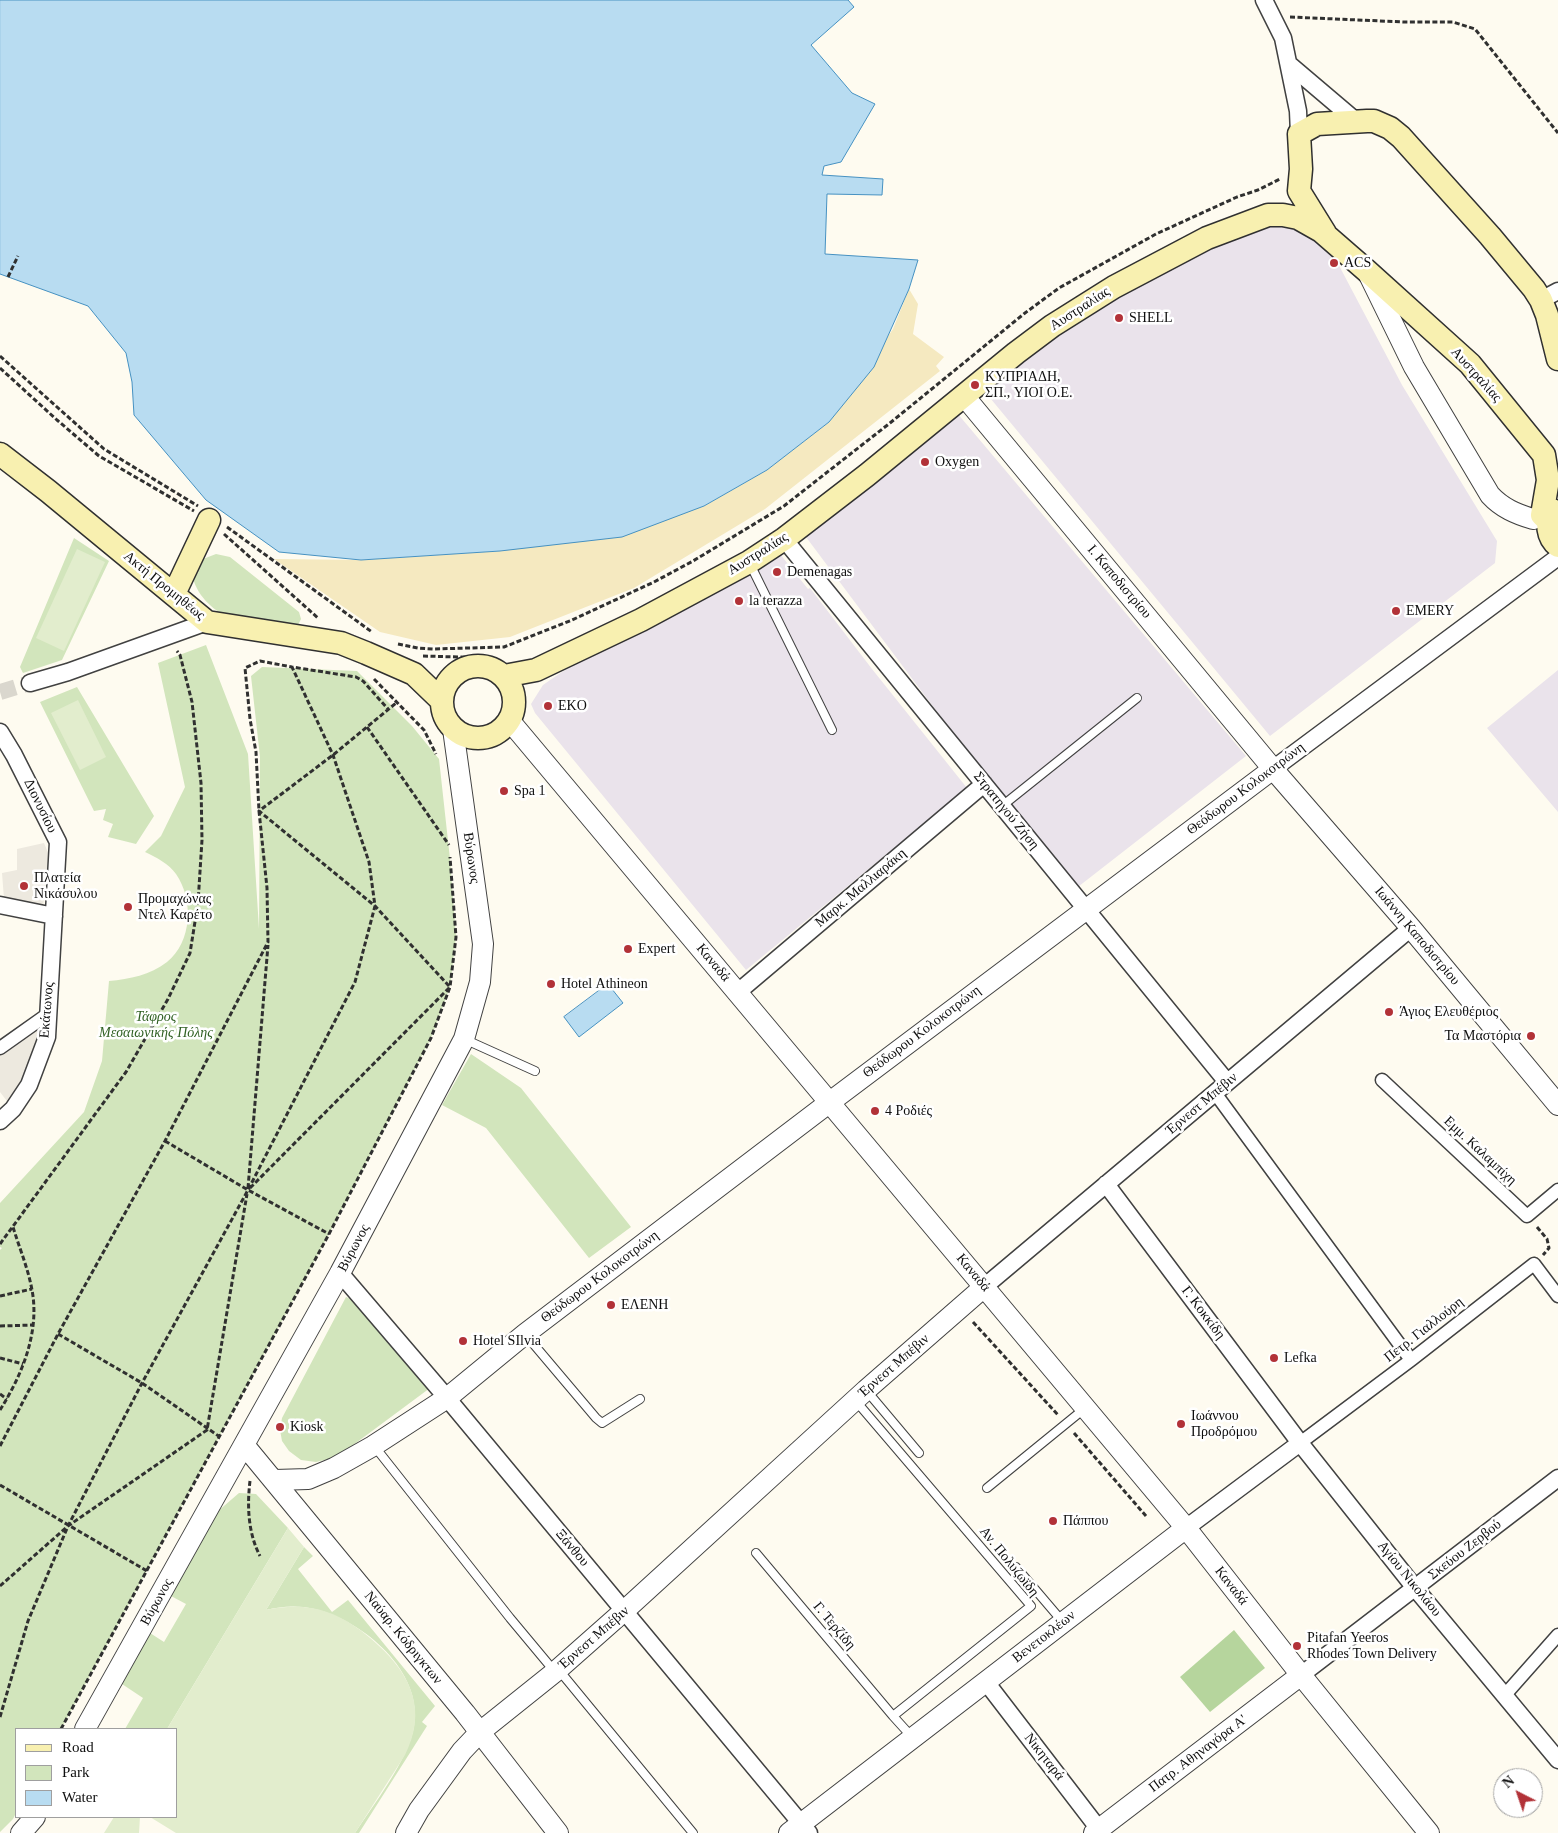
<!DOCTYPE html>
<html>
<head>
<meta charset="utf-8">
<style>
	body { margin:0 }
	#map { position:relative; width:1558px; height:1833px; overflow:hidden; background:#fefbf0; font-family:Georgia,serif }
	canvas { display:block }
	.legend { position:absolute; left:15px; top:1728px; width:162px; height:90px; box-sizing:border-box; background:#fff; border:1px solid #9f9f9f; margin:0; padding:6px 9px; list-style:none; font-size:15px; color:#0e0e0e }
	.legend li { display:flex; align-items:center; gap:10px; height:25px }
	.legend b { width:25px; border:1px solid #9f9f9f }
	.north { position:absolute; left:1493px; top:1768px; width:50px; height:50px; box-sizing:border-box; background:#fff; border:1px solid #9f9f9f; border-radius:50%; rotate:319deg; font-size:14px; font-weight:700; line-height:20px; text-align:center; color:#0e0e0e }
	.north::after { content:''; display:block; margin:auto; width:18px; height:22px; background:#b23238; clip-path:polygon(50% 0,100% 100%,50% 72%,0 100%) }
</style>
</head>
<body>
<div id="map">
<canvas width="1558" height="1833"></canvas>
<ul class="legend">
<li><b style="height:6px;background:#f8f0b0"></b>Road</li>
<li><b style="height:14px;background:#d2e5bc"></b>Park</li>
<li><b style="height:14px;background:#b8dcf1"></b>Water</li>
</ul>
<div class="north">N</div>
</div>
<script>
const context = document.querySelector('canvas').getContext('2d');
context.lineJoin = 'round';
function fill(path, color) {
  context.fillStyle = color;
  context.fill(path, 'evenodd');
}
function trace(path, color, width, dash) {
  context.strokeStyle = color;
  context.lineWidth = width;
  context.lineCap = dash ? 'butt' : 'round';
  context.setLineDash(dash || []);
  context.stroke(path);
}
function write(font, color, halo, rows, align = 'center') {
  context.font = font + ' Georgia,serif';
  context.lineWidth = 5;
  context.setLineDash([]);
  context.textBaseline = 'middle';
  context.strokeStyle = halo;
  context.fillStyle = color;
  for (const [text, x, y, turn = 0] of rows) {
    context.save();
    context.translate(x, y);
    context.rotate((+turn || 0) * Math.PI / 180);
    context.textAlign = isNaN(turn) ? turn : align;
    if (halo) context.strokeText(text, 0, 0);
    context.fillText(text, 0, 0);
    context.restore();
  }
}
fill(new Path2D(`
	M1270,223l20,3 18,8 26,22 68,129 95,156 -2,22 -225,173 -289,-349 82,-63 145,-82z
	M952,407l294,349 -172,134 -113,-146 -161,-215z
	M780,554l28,35 2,-1 62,81 95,119 -221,182 -211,-257 -4,-9 12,-19 19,-13z
	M1558,670v142l-71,-84z`), '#eae3eb');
fill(new Path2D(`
	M74,538l35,23 -47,99 -39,13 -3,-6z
	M216,554l14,3 69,55 2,7 -3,6c-22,-3 -47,-4 -70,-9 -15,-4 -33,-24 -35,-39l10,-18z
	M206,645l42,109 11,175 1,-172 -9,-81 11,-9 95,4 55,55 27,33 11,100 6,78 -6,50 -19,51 -102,196 -268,495h-45v84l-3,6 -13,13v-582l2,-2 -2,-1v-44l84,-91 18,-51 7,-80c21,-2 41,-6 58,-19 25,-20 27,-62 9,-88 -7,-10 -20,-17 -31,-22l16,-16 24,-49 -27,-124z
	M77,687l77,129 -18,28 -28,-7 5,-13 -10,-4 3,-11 -12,2 -54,-109z
	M471,1054l50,34 110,139 -42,31 -103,-130 -44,-23z
	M346,1297l18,8 66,83 -93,69 -21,5 -15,-2 -12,-9 -7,-10 -2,-11 2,-12z
	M239,1493l17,1 32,34 -121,201h-42l18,-31 -21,-14 28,-51 14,9 22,-38 -15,-8 46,-84z
	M304,1547l9,9 -15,13 34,43 16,-12 87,106 -13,16 5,4 -68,107h-4c19,-29 53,-73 59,-106 10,-56 -51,-106 -99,-118 -17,-4 -33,-3 -49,1z`), '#d2e5bc');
fill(new Path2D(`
	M1234,1630l31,38 -55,44 -30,-35z`), '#b6d59d');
fill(new Path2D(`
	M909,289l9,15 -5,30 31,23 -8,9 4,5 -175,138 -131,79 -124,49 -74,8 -56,-13 -106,-73 87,1 139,-9 204,-45 63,-36 62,-48 64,-93z`), '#f5e9c0');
fill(new Path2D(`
	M77,549l28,13 -41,89 -28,-13z
	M78,700l28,57 -26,13 -29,-57z
	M288,1528l16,19 -38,63c20,-4 41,-5 61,2 20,7 36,19 51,33 34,31 49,66 27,110l-50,78h-179l-26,-16h26v-88h-9z
	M114,1817h26l-1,16h-35z`), '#e2edcd');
fill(new Path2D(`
	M44,843l5,12 -6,52 -39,-8 -2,-26 15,-3v-21z
	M48,1014l-35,95 -13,-17v-44z`), '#ede9df');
const water = new Path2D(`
	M0,0h848l6,7 -43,38 41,48 23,11 -34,58 -17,4 -2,9 61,4 -1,16 -55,-1 -2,60 93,6 -9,29 -35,78 -45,55 -62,48 -63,36 -82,31 -122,14 -139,9 -82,-8 -73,-52 -72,-85 -2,-33 -6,-29 -38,-47 -88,-32z
	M608,984l15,19 -44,34 -15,-20z`);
fill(water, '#b8dcf1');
trace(water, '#4691c1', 1);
trace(new Path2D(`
	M0,692l30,-9`), '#dad7ce', 16, [16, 8]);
const service = new Path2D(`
	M750,564l82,166
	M1002,806l135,-108
	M464,1039l71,32
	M525,1334l71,84 6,5 38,-24
	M866,1390l53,63
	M855,1400l176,206 -138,110 19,21
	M375,1447l135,171 45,54
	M987,1488l97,-79
	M756,1553l137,163
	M1016,1567l46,54
	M558,1669l135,164`);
const pedestrian = new Path2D(`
	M0,1048l48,-34
	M1382,1080l145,136 31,-26
	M1215,1093l196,267
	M1300,1443l111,-83 123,-96 24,32
	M1504,1696l54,-61`);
const minor = new Path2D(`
	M1264,0l19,38 15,73 1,23
	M1290,65l66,56
	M1541,300l17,-9
	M784,539l443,543
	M30,683l38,-11 139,-50
	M0,732l14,23 44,87 -11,195 -18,48 -16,24 -13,12
	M1273,769l285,-212
	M0,905l54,11
	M738,992l246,-208
	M1106,1184l194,259 115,145 143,172
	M340,1273l107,125 362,435
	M984,1287l427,-359
	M1186,1528l114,-85
	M1301,1675l257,-197
	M986,1682l116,151`);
const tertiary = new Path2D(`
	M1369,275l45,92 76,128c12,13 26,19 43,24l9,-4
	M964,396l309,373 138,159 147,177
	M509,720l677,808 115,147 128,158
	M245,1446l220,267 93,120
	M275,1480l33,-1 26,-11 39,-22 74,-48 78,-64 305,-232 443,-333
	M85,1729l255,-456 124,-234 16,-57 3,-38 -30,-215
	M21,1833l14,-16
	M406,1833l13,-23 43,-59 18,-19 75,-60 69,-61 242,-221 118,-103
	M789,1833l397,-305
	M1094,1833l207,-158`);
const secondary = new Path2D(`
	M1325,233l-26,-42 2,-22 -2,-35 18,-10 50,-3h7l16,7 11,9 89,99 44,53 7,11 6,15 11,44
	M0,454l48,37 159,131 134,21 25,10 48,21 27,26
	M1552,510c-6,13 -5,27 6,36
	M174,594l35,-74
	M442 702a36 36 0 1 1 72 0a36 36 0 1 1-72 0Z
	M504,676l32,-6 105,-50 108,-58 35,-23 83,-64 149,-122 36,-27 62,-39 93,-49 61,-23h15l15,3 23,13 46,40 103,93 74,91 4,25 -6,35 7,7`);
trace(service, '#414141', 10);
trace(pedestrian, '#414141', 15);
trace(minor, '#414141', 19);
trace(tertiary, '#414141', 22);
trace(secondary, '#303030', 25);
trace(new Path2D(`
	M1290,17l114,5h49l22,7 83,104
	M8,277l10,-21
	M0,356l104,93 94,57
	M0,368l57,52 42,36 95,55
	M227,527l145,105
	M224,534l94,84
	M398,644l20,4 15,1 71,-2 68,-27 82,-38 39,-21 91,-55 106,-83 135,-110 34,-25 97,-54 81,-37 21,-7 22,-11
	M423,656l71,2
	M374,679l50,51 12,24
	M367,727l82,118
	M165,1141l83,49 81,44
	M248,1188l20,-243
	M250,1188l200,-201 -75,-81 -116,-95 74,-56 63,-52
	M1537,1227l10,12 2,9 -6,7
	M0,1244l126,-172 42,-73 22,-46 8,-50 4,-63 -1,-57 -9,-81 -12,-47 -3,-4
	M0,1296l32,-7
	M973,1322l85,93
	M0,1326l34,-1
	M58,1334l84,49 78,54
	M0,1358l23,6
	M0,1394l7,5
	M0,1410c22,-35 40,-78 32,-120 -4,-22 -13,-43 -19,-63
	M1074,1433l72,83
	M0,1446l58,-112 107,-193 103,-199 -1,-54 -8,-77 -3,-59 -6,-33 -5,-51 15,-7 32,6
	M250,1481c-3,25 -2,52 10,75
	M0,1485l147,86
	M0,1586l68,-60 139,-96 40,-236
	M0,1717l28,-96 40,-95 74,-143 106,-193 107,-208 20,-76 -6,-44 -36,-107 -41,-88 64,10 7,4 25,28
	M61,1729l268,-495 102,-196 19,-51 6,-50 -6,-80`), '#303030', 3, [5, 2.5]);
trace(service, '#fff', 8);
trace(pedestrian, '#fff', 12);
trace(minor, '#fff', 16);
trace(tertiary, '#fff', 20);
trace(secondary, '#f8f0b0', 22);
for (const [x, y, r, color] of [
	[1334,263,5,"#b23238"],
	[1119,318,5,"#b23238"],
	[975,385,5,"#b23238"],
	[925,462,5,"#b23238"],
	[777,572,5,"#b23238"],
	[739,601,5,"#b23238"],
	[1396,611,5,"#b23238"],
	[548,706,5,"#b23238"],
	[504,791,5,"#b23238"],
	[24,886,5,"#b23238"],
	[128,907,5,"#b23238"],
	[628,949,5,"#b23238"],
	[551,984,5,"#b23238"],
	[1389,1012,5,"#b23238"],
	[1531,1036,5,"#b23238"],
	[875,1111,5,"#b23238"],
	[611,1305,5,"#b23238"],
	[463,1341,5,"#b23238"],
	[1274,1358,5,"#b23238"],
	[1181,1424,5,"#b23238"],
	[280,1427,5,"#b23238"],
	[1053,1521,5,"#b23238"],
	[1297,1646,5,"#b23238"]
]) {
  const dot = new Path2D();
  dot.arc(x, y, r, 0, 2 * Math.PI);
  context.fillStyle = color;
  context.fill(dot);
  trace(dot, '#fff', 2);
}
write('14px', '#0e0e0e', '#fff', [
	["ACS",1344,263],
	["SHELL",1129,318],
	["ΚΥΠΡΙΑΔΗ,",985,377],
	["ΣΠ., ΥΙΟΙ Ο.Ε.",985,393],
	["Oxygen",935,462],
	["Demenagas",787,572],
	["la terazza",749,601],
	["EMERY",1406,611],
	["EKO",558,706],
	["Spa 1",514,791],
	["Πλατεία",34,878],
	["Νικάσυλου",34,894],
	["Προμαχώνας",138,899],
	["Ντελ Καρέτο",138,915],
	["Expert",638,949],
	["Hotel Athineon",561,984],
	["Άγιος Ελευθέριος",1399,1012],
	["Τα Μαστόρια",1521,1036,"right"],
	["4 Ροδιές",885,1111],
	["ΕΛΕΝΗ",621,1305],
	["Hotel SIlvia",473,1341],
	["Lefka",1284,1358],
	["Ιωάννου",1191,1416],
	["Προδρόμου",1191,1432],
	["Kiosk",290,1427],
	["Πάππου",1063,1521],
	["Pitafan Yeeros",1307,1638],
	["Rhodes Town Delivery",1307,1654]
], 'left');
write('14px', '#0e0e0e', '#fff', [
	["Αυστραλίας",1080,309,-33],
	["Αυστραλίας",1476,375,48],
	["Αυστραλίας",758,554,-32],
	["Ι. Καποδιστρίου",1119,582,50],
	["Ακτή Προμηθέως",164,586,39],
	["Θεόδωρου Κολοκοτρώνη",1246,789,-37],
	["Διονυσίου",40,806,64],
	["Στρατηγού Ζήση",1006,811,51],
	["Βύρωνος",471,858,82],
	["Μαρκ. Μαλλιαράκη",861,888,-40],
	["Ιωάννη Καποδιστρίου",1417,936,50],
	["Καναδά",713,963,50],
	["Εκάτωνος",47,1010,-85],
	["Θεόδωρου Κολοκοτρώνη",922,1032,-37],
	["Έρνεστ Μπέβιν",1202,1104,-40],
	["Εμμ. Καλαμπίχη",1480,1151,43],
	["Βύρωνος",354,1248,-62],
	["Καναδά",973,1273,50],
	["Θεόδωρου Κολοκοτρώνη",600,1277,-37],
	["Γ. Κοκκίδη",1203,1313,53],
	["Πετρ. Γιαλλούρη",1424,1330,-38],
	["Έρνεστ Μπέβιν",894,1366,-41],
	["Ξάνθου",572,1548,50],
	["Σκεύου Ζερβού",1465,1550,-38],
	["Αν. Πολυζωϊδη",1009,1562,51],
	["Αγίου Νικολάου",1409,1579,51],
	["Καναδά",1231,1586,52],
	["Βύρωνος",157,1602,-61],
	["Γ. Τερζίδη",834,1626,50],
	["Βενετοκλέων",1044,1637,-38],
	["Ναύαρ. Κόδριγκτων",403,1638,51],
	["Έρνεστ Μπέβιν",594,1638,-41],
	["Πατρ. Αθηναγόρα Α'",1198,1754,-37],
	["Νικηταρά",1044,1757,52]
]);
write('italic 14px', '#306023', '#fff', [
	["Τάφρος",156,1017],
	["Μεσαιωνικής Πόλης",156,1033]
]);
</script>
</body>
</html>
